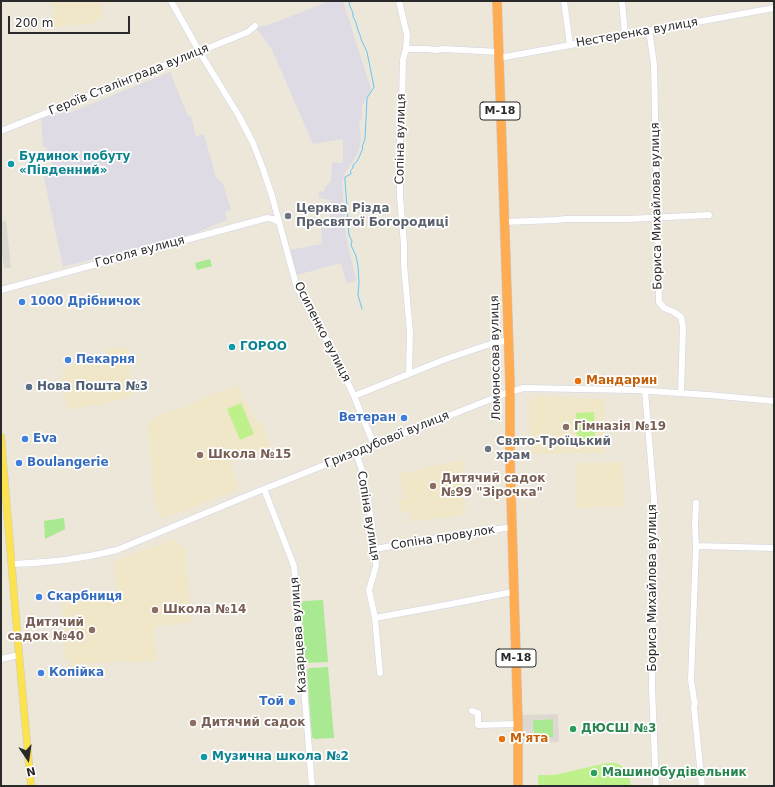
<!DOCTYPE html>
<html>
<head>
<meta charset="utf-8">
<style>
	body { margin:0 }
	#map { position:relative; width:775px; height:787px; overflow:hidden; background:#ede7da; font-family:"DejaVu Sans",sans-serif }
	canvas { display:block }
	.frame { position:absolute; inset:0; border:2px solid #2a2a2a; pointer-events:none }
	.north { position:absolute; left:8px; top:739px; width:40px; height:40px; -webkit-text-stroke:3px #fff; paint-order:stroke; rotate:167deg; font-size:11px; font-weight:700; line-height:16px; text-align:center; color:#2a2a2a }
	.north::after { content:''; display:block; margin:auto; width:14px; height:18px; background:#2a2a2a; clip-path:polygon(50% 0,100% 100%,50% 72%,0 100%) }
	.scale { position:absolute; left:8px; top:16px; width:122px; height:18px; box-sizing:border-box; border:2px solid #2a2a2a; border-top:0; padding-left:5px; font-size:12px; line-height:14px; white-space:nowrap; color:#2a2a2a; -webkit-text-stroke:3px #fff; paint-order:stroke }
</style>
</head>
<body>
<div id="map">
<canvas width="775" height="787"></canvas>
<div class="frame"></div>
<div class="north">N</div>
<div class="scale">200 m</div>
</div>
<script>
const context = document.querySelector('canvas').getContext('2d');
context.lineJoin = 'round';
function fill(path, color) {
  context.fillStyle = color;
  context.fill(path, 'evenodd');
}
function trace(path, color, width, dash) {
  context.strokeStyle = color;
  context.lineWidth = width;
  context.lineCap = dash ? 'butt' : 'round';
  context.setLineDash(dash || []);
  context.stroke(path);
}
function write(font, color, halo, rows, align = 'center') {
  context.font = font + ' "DejaVu Sans",sans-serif';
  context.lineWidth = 3.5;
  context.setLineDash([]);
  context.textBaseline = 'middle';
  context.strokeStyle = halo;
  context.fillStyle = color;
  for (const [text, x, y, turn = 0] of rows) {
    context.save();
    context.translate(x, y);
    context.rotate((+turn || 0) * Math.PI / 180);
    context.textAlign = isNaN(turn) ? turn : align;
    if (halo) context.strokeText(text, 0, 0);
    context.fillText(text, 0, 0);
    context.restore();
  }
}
fill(new Path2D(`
	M327,1h16l28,88 -9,17v12l-3,3 2,18 -2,10 -3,7 -11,17 -3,9 4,55 10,43 -9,4 -6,-21 -44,12 -7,-25 32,-6 -1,-16h9v-28l-11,-2v-7l5,1 1,-5 6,-6 1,-19 11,1v-24l-30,5 -41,-94 -16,-22 9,-3 1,1 61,-24z
	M170,72l18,44h3l5,20 8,-2 12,43 7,7 8,26 -6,2 2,8 -31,13 -133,34 -14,-65 -6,-29 10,-6 -7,-20h-3l-2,-28 24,-7 4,1z`), '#dfdbe5');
fill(new Path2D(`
	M52,1h47l5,17 -14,6 -36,3z
	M109,348h19l2,26 3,22 -31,8 -29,5h-5l-7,-19 2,-21 12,-5 29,-7 3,-3z
	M237,385l21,38 4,-1 9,25 -42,16 10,26 -77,30 -7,-15 -8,-83z
	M536,396l68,3 -1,54 -73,1 -1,-53z
	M465,459l-1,42 2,13 -55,8 -2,-11 -9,1 -2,-13 6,-1 -5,-24z
	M622,462l3,44 -48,2 -1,-45z
	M173,539l6,6 6,4 7,73 -38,5 3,34 -30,2 -5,-2 -34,3 -1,-2 -6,1v3l-10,1 -1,-8h-5l-3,-57 55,-4 -3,-36z`), '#f0e7c8');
fill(new Path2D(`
	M210,259l2,7 -15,4 -2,-7z
	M64,518l1,11 -20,10 -1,-18z
	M323,600l5,62 -20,1 -3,-2 -4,-57 2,-3z
	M328,667l6,71 -20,1 -2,-2 -5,-66 2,-3z
	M553,719l1,18h-21v-17z`), '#a8e991');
fill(new Path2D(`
	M241,403l13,31 -14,6 -13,-31z
	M594,412l1,31 -18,1 -1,-31z
	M607,763c4,0 8,-1 11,1 8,3 12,14 13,22h-93v-11h16z`), '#bef18c');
fill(new Path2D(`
	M6,219l5,49h-7l-3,-22v-26v1h4v-1z
	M558,714l1,28 -37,1 -1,-28zM553,719v18h-19l-1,-17z`), '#ddd9d1');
trace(new Path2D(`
	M350,1l-1,3 4,9v4l2,3 4,13 1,2 1,4 6,13 7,35 -7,11 -2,41 -3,8 1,1c-3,6 -4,13 -10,17v3c-2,1 -3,3 -2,6l-6,3v3l4,55 3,6 -1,4 5,11 2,10 1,17 -1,12 4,14`), '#63c5f9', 1);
const minor = new Path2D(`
	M171,1l28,50 40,65 14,27 10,26 9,27 25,92 28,49 15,29 14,30 20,49
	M399,1l8,34 -1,14 -3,11 -1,41 -2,20v75l4,49v20l6,68 -1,40
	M564,1l6,44
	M622,1l3,34
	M649,30l5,34 5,238 5,6 10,4 7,5 2,10 -2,66
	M406,49h21l9,1 8,-1 55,3
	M499,58l275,-50
	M1,131l247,-99 7,-6
	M504,222l52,-2 10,-1h63l80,-4
	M1,290l266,-72 6,1 6,3
	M645,391l9,107 -2,190 4,98
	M354,396l92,-37 50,-17 12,-1
	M356,453l7,20v6l5,22 4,24 4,41 -7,24 6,28 5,55
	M264,489l30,77 18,220
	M696,503l-1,23 1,21
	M375,549l62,-11 75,-11
	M12,564c35,-1 70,-5 105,-14l137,-57 255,-101 15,-4 110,2 75,5 65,6
	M375,618l76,-14 56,-11 7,-1
	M1,659l18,-4
	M472,711l6,2v12l40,-1
	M702,786l-8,-79 1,-4 -1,-3 -3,-20 5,-133 2,-1 76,2`);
const major = new Path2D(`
	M1,437l18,218 12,131`);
const highway = new Path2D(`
	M497,1l13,382v77l8,264v62`);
trace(minor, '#cfd1e4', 7);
trace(major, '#ccc', 8);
trace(highway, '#ccc', 10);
trace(minor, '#fff', 6);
trace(major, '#fde250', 7);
trace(highway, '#ffac53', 9);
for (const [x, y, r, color] of [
	[11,164,4,"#0f9aa8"],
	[288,216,4,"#6b7280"],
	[22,302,4,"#3f7fe0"],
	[232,347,4,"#0f9aa8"],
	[68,360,4,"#3f7fe0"],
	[578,381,4,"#e8710a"],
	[29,387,4,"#5c6f8a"],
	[404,418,4,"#3f7fe0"],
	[566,427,4,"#8d6e63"],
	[25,439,4,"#3f7fe0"],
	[488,449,4,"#6b7280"],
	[200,455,4,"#8d6e63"],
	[19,463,4,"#3f7fe0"],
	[433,486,4,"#8d6e63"],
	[39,597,4,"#3f7fe0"],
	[155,610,4,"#8d6e63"],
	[92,630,4,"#8d6e63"],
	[41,673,4,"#3f7fe0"],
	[292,702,4,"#3f7fe0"],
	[193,723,4,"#8d6e63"],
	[573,729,4,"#2e9e5b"],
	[502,739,4,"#e8710a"],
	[204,757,4,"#0f9aa8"],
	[594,773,4,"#2e9e5b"]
]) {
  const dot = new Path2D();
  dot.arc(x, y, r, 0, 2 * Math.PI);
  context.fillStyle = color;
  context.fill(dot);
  trace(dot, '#fff', 1.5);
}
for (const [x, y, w] of [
	[500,111,40],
	[516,658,40]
]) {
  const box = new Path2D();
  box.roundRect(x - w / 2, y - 9, w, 18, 3);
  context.fillStyle = '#fff';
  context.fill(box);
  trace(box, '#2a2a2a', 1);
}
write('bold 11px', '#2a2a2a', null, [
	["М-18",500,111],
	["М-18",516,658]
]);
write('12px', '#2a2a2a', '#fff', [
	["Нестеренка вулиця",637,33,-10],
	["Героїв Сталінграда вулиця",129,80,-22],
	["Сопіна вулиця",401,139,-89],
	["Бориса Михайлова вулиця",657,206,-91],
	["Гоголя вулиця",140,252,-15],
	["Осипенко вулиця",322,332,63],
	["Ломоносова вулиця",496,358,-91],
	["Гризодубової вулиця",387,440,-22],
	["Сопіна вулиця",368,516,81],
	["Сопіна провулок",443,538,-9],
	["Бориса Михайлова вулиця",653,588,-90],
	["Казарцева вулиця",299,635,-94]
]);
write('bold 12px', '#0d838f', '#fff', [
	["Будинок побуту",19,157],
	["«Південний»",19,171],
	["ГОРОО",240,347],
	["Музична школа №2",212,757]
], 'left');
write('bold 12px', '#5b616d', '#fff', [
	["Церква Різда",296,209],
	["Пресвятої Богородиці",296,223],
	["Свято-Троїцький",496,442],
	["храм",496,456]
], 'left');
write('bold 12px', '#366cbe', '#fff', [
	["1000 Дрібничок",30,302],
	["Пекарня",76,360],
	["Ветеран",396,418,"right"],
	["Eva",33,439],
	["Boulangerie",27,463],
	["Скарбниця",47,597],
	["Копійка",49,673],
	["Той",284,702,"right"]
], 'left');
write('bold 12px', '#c56008', '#fff', [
	["Мандарин",586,381],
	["М'ята",510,739]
], 'left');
write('bold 12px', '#4e5e75', '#fff', [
	["Нова Пошта №3",37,387]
], 'left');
write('bold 12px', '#785e54', '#fff', [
	["Гімназія №19",574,427],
	["Школа №15",208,455],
	["Дитячий садок",441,479],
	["№99 \"Зірочка\"",441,493],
	["Школа №14",163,610],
	["Дитячий",84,623,"right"],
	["садок №40",84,637,"right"],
	["Дитячий садок",201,723]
], 'left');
write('bold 12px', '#27864d', '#fff', [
	["ДЮСШ №3",581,729],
	["Машинобудівельник",602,773]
], 'left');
</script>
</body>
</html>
